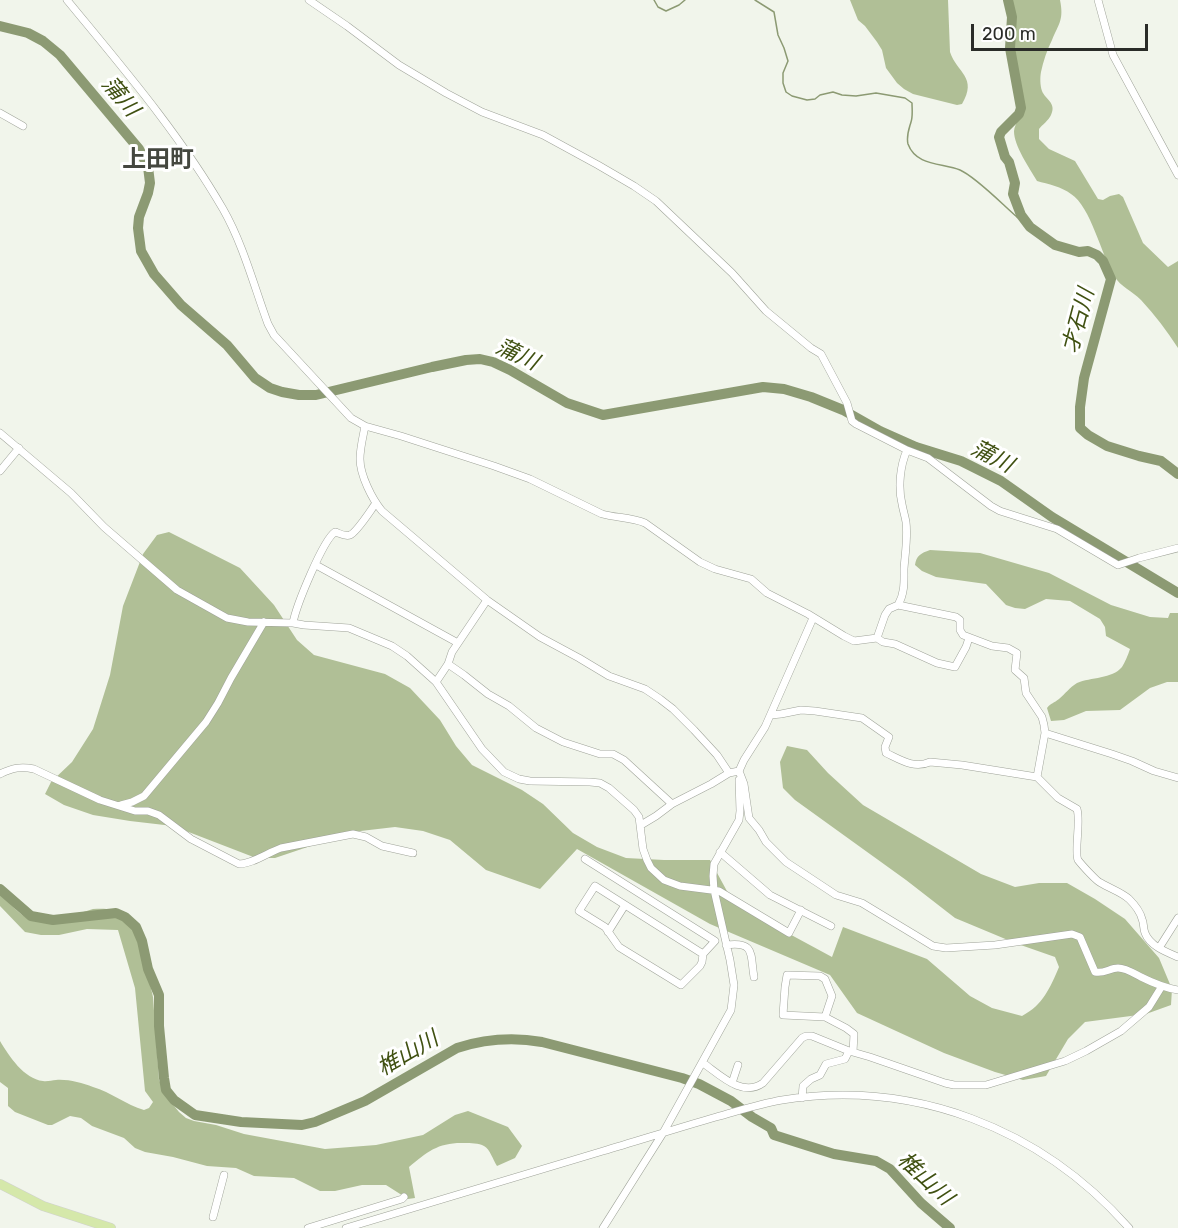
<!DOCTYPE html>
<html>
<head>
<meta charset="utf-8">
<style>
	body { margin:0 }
	#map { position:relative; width:1178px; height:1228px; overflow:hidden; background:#f1f5eb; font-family:Rubik,sans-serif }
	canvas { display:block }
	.scale { position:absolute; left:971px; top:24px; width:177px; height:27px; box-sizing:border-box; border:3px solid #2a2c28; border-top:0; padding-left:8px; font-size:18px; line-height:21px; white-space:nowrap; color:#2a2c28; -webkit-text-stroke:4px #fff; paint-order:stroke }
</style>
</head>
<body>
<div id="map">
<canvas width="1178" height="1228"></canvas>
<div class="scale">200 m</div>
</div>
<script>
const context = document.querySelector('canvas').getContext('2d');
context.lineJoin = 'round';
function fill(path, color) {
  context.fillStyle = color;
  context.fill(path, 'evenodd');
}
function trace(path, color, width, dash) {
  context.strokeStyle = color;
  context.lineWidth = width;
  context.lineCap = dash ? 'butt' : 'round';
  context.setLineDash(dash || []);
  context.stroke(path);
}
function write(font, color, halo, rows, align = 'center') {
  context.font = font + ' Rubik,"Noto Sans JP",sans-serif';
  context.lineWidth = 6;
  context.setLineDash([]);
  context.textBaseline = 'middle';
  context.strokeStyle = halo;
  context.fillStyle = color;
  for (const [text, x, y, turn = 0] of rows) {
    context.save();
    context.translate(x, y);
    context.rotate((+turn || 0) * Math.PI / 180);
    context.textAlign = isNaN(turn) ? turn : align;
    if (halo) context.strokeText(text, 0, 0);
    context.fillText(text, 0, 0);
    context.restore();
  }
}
fill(new Path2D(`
	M850,0h98l2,52c7,21 28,25 12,52l-5,1 -44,-11 -9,-5 -7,-6 -11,-15 -4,-18 -5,-8 -12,-16 -7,-6z
	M1010,0h50c4,20 -1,23 -8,40 -5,10 -9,22 -11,32 -1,5 -1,13 1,19 3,8 15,12 9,24 -2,5 -9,10 -12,14v10l10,10 26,12 23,38 5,1 7,-4 9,-2 4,3 20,46 25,24 10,-6v87c-11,-17 -23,-33 -37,-48 -9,-9 -20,-13 -27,-24 -13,-22 -23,-69 -43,-82 -9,-7 -23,-10 -34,-13 -8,-14 -23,-35 -23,-50 1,-8 7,-15 8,-24l-8,-45 -1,-22 -2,-10 2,-22z
	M169,532l71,36 34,37 23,35 17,15 71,19 25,14 30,32 16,26 16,19 50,25 21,14 30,29 24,14 29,11 38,2h46l24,44 98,53 11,-30 84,32 43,37 22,12 30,8c21,-11 28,-28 37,-49l-4,-10 -40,-14 -60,-25 -49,-38 -111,-80 -12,-12 -3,-26 7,-16 20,4 21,23 35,32 118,69 34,13 24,-4h28l28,16 30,20 34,39 13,31 -1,16 -25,9 -61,8 -17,17 -22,37 -23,4 -28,-8 -51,-19 -87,-40 -27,-38 -120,-51 -133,-75 -37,40 -54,-19 -36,-30 -27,-9 -28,-4 -43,5 -77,26h-19l-83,-32 -43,-5 -37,-6 -29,-10 -19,-11 6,-12 21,-20 21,-33 17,-54 13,-69 20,-52 14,-19z
	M930,550l50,3 69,20 62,32 39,12 18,1 2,-5h8v69h-11l-17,6 -30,22 -34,1 -22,9 -13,1 -4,-13c4,-5 7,-5 12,-9 6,-5 11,-12 18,-16 14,-6 35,-4 45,-16 3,-5 6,-12 8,-18l-24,-13 -1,-9 -5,-8 -30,-18 -24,-2 -21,10 -10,-1 -9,-3 -20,-21 -50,-7 -14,-6 -7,-6c1,-9 6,-12 15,-15z
	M0,890c32,46 46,33 93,19 22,-2 33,4 45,23l15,65 6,83 8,17 12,15 7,6 8,3 22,4 28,9 81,15 51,-4 47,-10 32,-20 13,-4 40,16 14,19 -7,12 -18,8c-4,-6 -7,-17 -13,-20 -5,-3 -14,-3 -19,-3 -26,-1 -37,8 -56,24l6,31 -7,1 -22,-14h-24l-27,6h-15l-26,-13 -40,-2 -18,-8 -29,-2 -34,-9 -28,-5 -10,-4 -11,-10 -32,-12 -11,-8 -11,-2 -18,9h-4l-33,-13 -7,-6v-18l-8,-6v-41c9,15 24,38 43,40 4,1 9,-1 13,-1 12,-1 26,3 37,7 18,5 33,18 51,23l5,-2 4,-6 -8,-11 -10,-103 -17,-58 -31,-1 -28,6h-18l-16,-3 -25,-26z`), '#b0bf96');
trace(new Path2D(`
	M654,0l4,7 8,4 13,-6 6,-5
	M755,0l19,12 4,23 6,13 4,13 -5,12v10l3,9 6,4 15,4 8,-1 5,-4 13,-3 9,3 14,1 20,-3 29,5 7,5c0,6 1,13 -1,19 -2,7 -5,14 -3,22 8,22 34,19 52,26 16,7 43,35 57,47l7,4`), '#8c9a73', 1.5);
trace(new Path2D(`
	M1008,0l4,17 -2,31 11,60 -2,6 -18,18 -2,5 6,20 4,5 6,21 -2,11 8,21 9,12 25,18 24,7 9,-1 9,4 6,6 8,18 -27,99 -4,29v21l8,7 19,11 32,10 22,5 17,13
	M0,26l28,7 15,8 17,14 79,94 9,18 2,16 -2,10 -9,24 -1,11 3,23 13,23 27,31 46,40 28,33 15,10 12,4 17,3h17l116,-28 34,-7 14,-1 13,3 17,8 57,33 36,12 160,-28 21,2 27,8 32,13 37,21 36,16 45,14 40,20 51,36 126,76
	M0,889l31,27 22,4 63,-7 9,4 11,10 6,14 6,28 11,26v31l5,52 2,12 8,10 21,15 46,7 61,3 13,-3 50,-21 92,-53c28,-9 56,-11 85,-6l140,36 17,6 32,17 21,16 19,11 3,7 60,19 42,7 14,8 31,34 29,25`), '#8c9a73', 10);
const minor = new Path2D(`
	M67,0c55,67 112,133 156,209 20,35 31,77 45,115l6,11 77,83 14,8 36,10 93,30 36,13 72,35c14,4 29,3 43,9l55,39 15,7 36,10 16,14 41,21 36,22 10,5 23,-3 8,-23 4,-6 9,-4 58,12 4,3v10l3,5 29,11 16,2 9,5 -2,17 9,8 2,15 16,24 2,8 1,8 -8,44
	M309,0l38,26 52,39 47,28 36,19 61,23 55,30 36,21 22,15 76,72 34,38 45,37 10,6 26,49 5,18 4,3 51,26 21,8 63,48 9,5 57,18 61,36 21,-7 39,-10
	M1098,0l15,55 65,120
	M0,113l23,13
	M365,426c-2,11 -5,22 -5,33 0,16 12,40 22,52l105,89 53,37 39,21 30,18 36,13 15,10 13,10 21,21 23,25 12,18
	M0,433l71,60 33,34 73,63 50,28 21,4 45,1 11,2 45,3 43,18 15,10 29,26 46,67 22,23 15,7 11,2 60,1 10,1 9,5 25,22 5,7 4,32 4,11 4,8 13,12 16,6 39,5 70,42 12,-23
	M0,471l19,-23
	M316,565l142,78
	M898,605c7,-12 6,-24 6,-36 1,-15 4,-32 2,-47 -1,-6 -3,-12 -4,-18 -4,-17 -2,-38 5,-54
	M293,623c3,-17 30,-83 42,-91 4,1 10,5 15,3 7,-3 20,-24 26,-32
	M877,638l6,4 12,2 42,19 18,4 11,-20 3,-9
	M448,664l16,11 24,19 21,12 27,22 27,14 37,12h13l11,6 48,44
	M436,682l12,-18 4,-12 35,-52
	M771,715l10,-1 20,-4 14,1 47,7 27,19 -4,10 1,6c15,7 28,16 44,9l32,3 75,12 21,21 19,11c4,13 -3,43 1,51 3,4 19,22 23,23 10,6 20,9 28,16 6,6 11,12 13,20 2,4 1,9 3,14 5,13 21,19 33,24
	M1045,733l67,21 20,7 22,10 24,7
	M739,771l5,13 5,34 10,12 7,12 20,20 50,33 26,8 71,43 13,2 49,-3 77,-11 8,3 15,35c9,2 15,-4 23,-4 8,0 17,6 23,9 12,6 24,11 37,13
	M0,774c12,-6 21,-8 34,-5l66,31 35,11h13l11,4 32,24 48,25c13,0 28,-11 42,-16l72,-14 13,3 16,9 31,7
	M121,805l11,-3 12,-6 62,-74 12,-19 13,-25 33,-56
	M641,825l15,-9 16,-12 39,-20 18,-11 10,-2 5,-11 21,-33 48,-109
	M720,852l50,43 61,31
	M585,859l130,82 -12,13 -1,8 -2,4 -19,19 -62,-38 -14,-20 -26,-16 16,-25 108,68
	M608,932l17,-27
	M726,945c30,-4 24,10 28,32
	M1159,948l19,-30
	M825,1017l7,-21 -7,-17 -5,-3 -33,-1 -2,12 -2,28 42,2 21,11 8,6 -1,18
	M703,1063c16,11 39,35 60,20l39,-45 4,-2h6l37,15 21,6 75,26 9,2h32l79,-24 21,-10 35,-20 28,-24 13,-21
	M732,1083l6,-18
	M802,1098l1,-12 8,-7 9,-4 6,-11 19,-5 4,-8
	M213,1217l11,-42
	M308,1228l94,-29 2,-2
	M346,1228c85,-26 171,-51 257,-77 37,-11 75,-23 113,-34 22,-6 43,-13 66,-17 132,-21 259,28 347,128
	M603,1228l60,-95 68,-123 3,-25 -4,-25 -16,-70 -1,-14 1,-12 25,-44 1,-9 -1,-31`);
const major = new Path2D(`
	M0,1184l43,22 68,22`);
trace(minor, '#9fa399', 8);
trace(major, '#d0d1d0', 10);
trace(minor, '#fff', 7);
trace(major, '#d5e8aa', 9);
write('italic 22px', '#405112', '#fff', [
	["蒲川",120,97,50],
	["才石川",1079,321,-75],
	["蒲川",517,355,25],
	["蒲川",992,457,27],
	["椎山川",408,1054,-30],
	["椎山川",925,1179,43]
]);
write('bold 24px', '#44473f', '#fff', [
	["上田町",158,160]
]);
</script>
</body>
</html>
